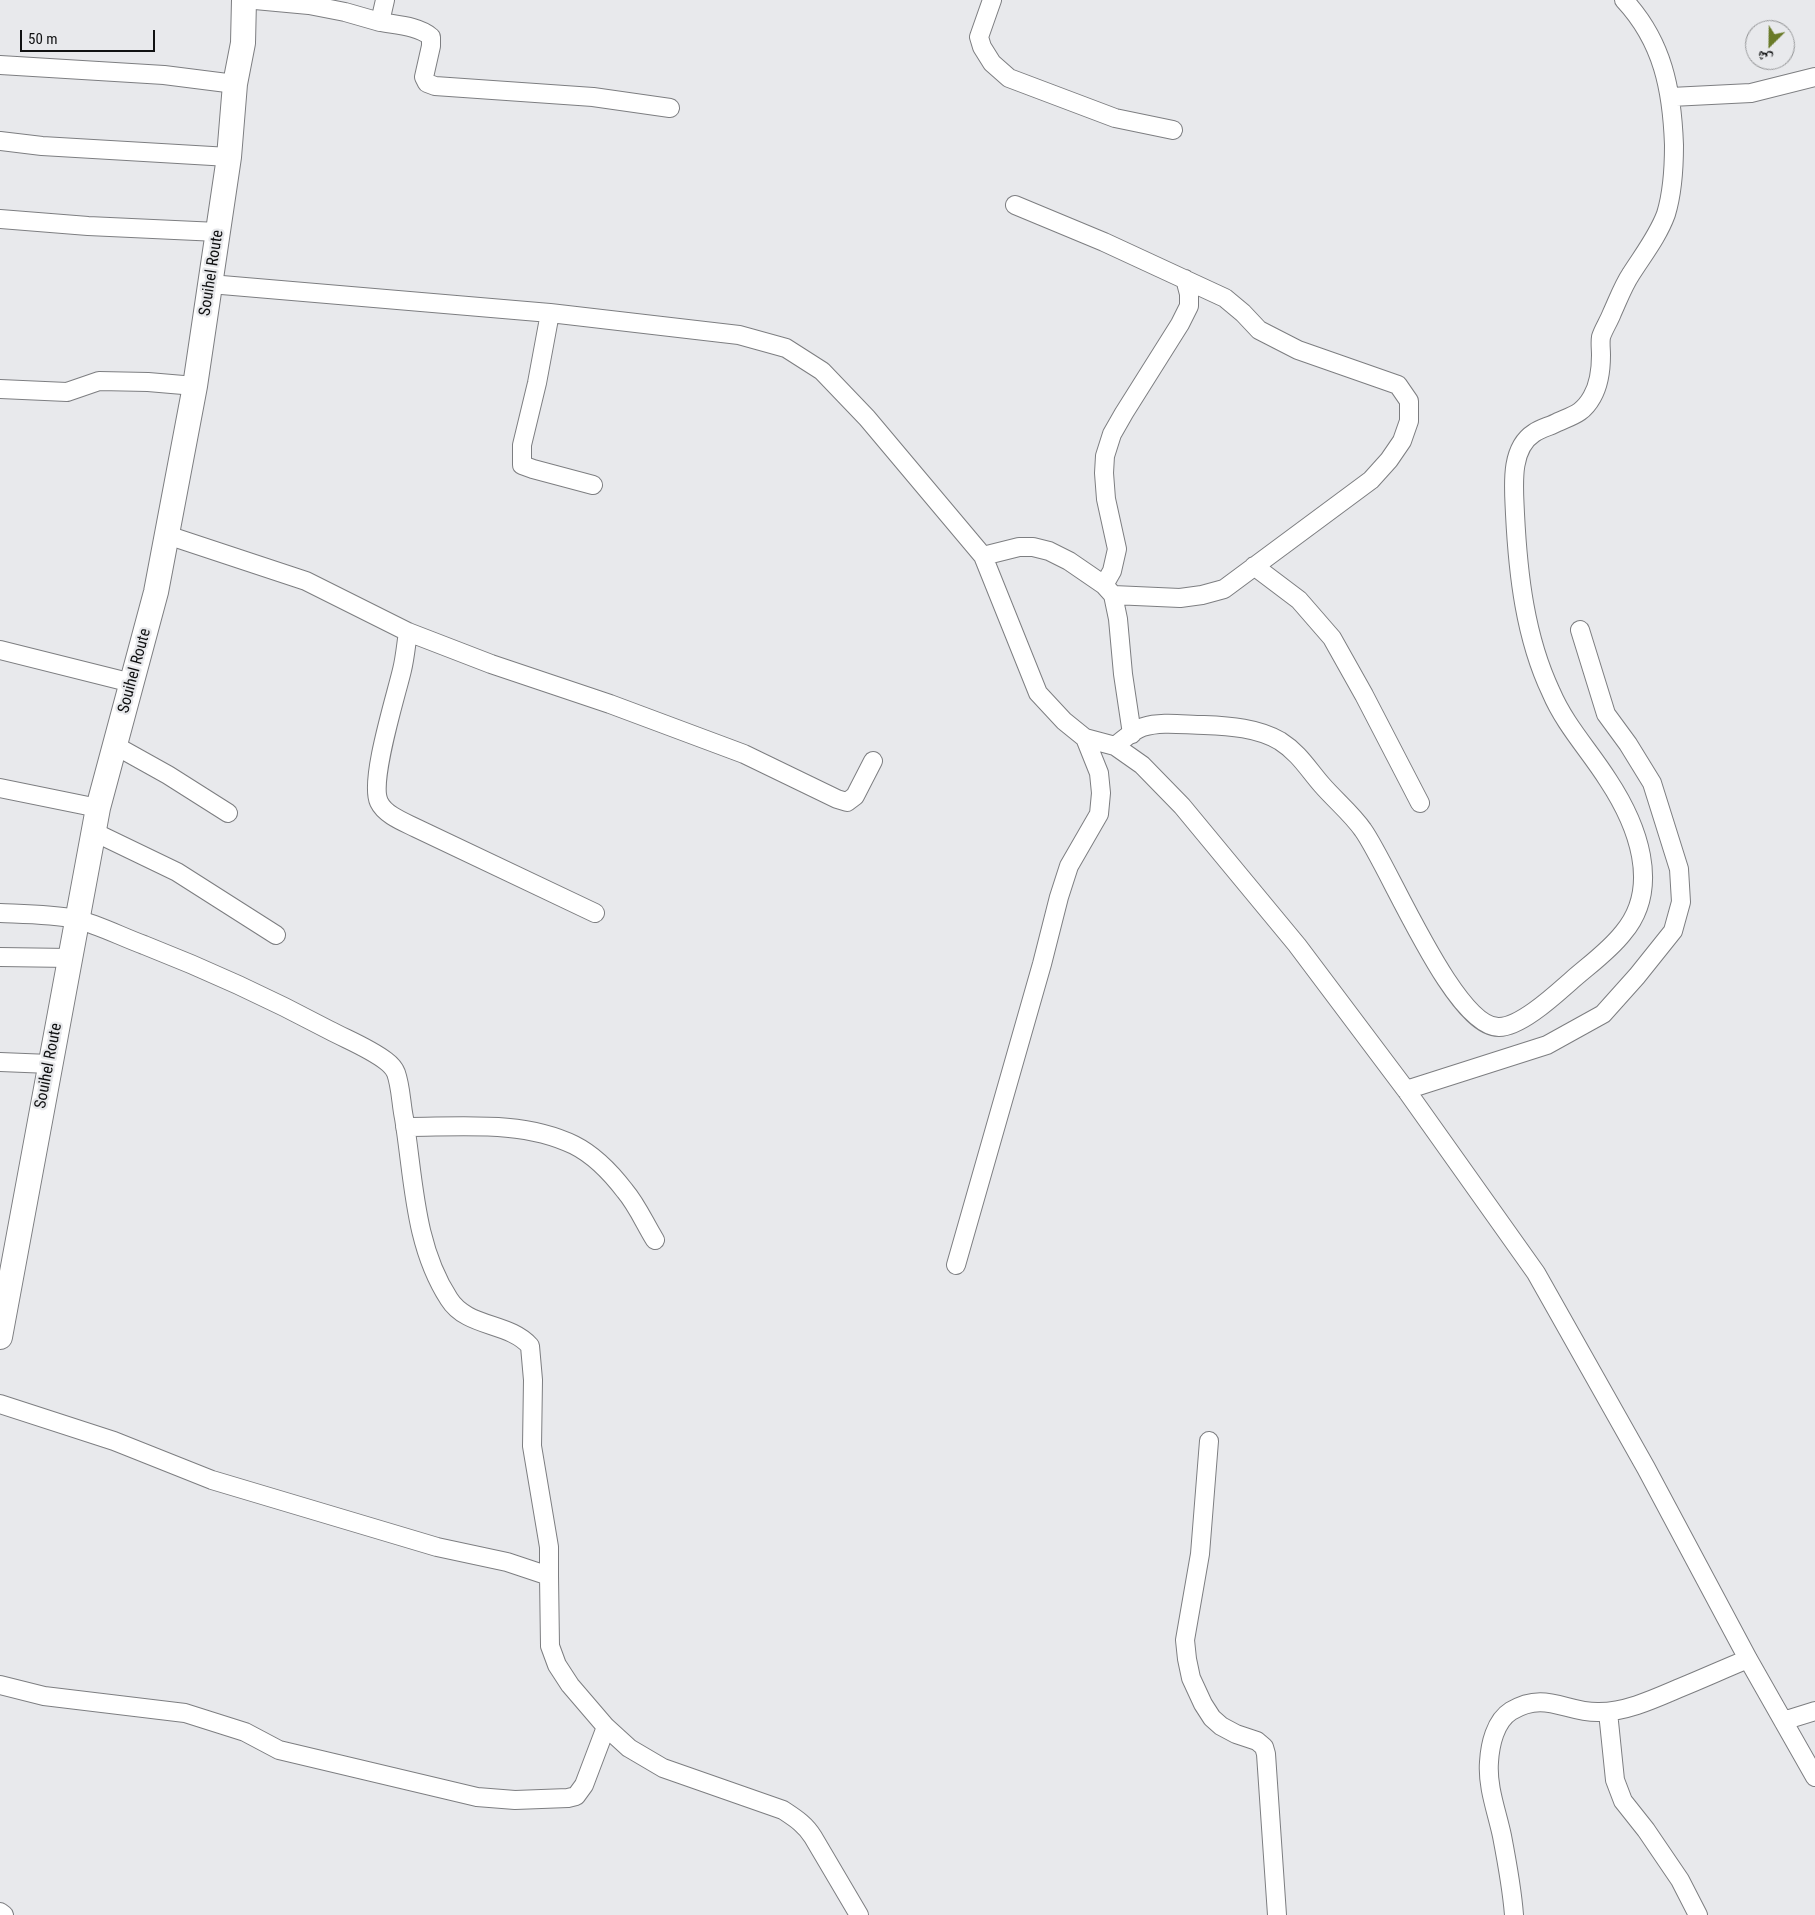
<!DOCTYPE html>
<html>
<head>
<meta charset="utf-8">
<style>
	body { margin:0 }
	#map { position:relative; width:1815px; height:1915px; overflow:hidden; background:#e8e9ec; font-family:"Roboto Condensed","Noto Naskh Arabic",sans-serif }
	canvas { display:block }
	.north { position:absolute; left:1745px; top:20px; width:50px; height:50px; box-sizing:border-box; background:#e8e9ec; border:1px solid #929395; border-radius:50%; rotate:203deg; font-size:14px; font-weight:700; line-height:20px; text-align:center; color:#101112 }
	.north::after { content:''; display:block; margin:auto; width:18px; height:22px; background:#697a28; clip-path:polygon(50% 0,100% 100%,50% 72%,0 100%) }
	.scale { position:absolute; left:20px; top:30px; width:135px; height:22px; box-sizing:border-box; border:2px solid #101112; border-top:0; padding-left:6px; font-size:15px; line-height:18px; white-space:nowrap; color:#101112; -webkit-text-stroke:4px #e8e9ec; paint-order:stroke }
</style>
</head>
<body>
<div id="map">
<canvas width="1815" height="1915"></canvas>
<div class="north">ش</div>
<div class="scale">50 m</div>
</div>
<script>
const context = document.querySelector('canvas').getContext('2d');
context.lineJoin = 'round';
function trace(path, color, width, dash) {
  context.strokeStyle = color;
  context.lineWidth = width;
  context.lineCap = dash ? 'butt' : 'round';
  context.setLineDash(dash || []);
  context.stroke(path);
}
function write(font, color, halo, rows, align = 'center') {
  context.font = font + ' "Roboto Condensed",sans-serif';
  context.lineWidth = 4.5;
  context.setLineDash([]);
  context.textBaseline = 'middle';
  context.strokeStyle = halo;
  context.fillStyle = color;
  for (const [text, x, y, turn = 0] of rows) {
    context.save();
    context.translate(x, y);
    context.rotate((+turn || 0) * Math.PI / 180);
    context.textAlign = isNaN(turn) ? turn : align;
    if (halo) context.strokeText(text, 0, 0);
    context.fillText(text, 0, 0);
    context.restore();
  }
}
const minor = new Path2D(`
	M255,0l54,5 36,7 35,10 5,-22
	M992,0l-13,37 3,10 10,16 17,15 106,40 58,12
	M380,22c16,3 39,4 51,15v9l-7,31 3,6 8,3 158,11 77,11
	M0,65l164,10 71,9
	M1671,97l80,-4 64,-16
	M0,141l42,5 187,11
	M1015,205l89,37 121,56 18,15 16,17 39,20 100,35 11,16v20l-7,20 -13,19 -18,20 -147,109 -22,6 -22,3 -67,-3
	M0,219l88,7 130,6
	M210,284l340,29 189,22 47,13 36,23 45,47 116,138 55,137 26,28 21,17 30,8 27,19 40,41 115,139 109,145 130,183 110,195 102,191 67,118
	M550,313l-13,70 -15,62v20l11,4 60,16
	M0,389l67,3 32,-11 49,1 47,4
	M167,535l139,46 102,51 83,32 119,40 134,50 93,45 10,3 8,-6 18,-35
	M983,556l36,-9h14l16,4 20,10 35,24 9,10 5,24 5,55 9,60
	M1254,566l45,34 33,38 32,57 56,108
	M1104,585l8,-14 5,-22 -11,-50 -2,-26 1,-17 7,-22 12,-21 56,-89 9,-18v-12l-4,-15
	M408,632c-2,13 -3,26 -6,38 -6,26 -33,111 -23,132 6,13 25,20 37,26l179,85
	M0,650l132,33
	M116,746l52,29 60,38
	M1115,746c8,-6 18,-16 28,-19 19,-6 42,-2 61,-2 26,1 54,3 76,16 19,12 28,28 42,44 13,15 30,29 41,45 26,36 91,198 136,197 22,0 57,-33 73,-47 17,-15 37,-29 51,-47 39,-46 14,-109 -15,-153 -19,-30 -43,-55 -57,-88 -26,-55 -33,-118 -36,-178 -1,-26 -6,-65 19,-81 7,-5 17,-7 24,-11 16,-7 25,-9 34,-25 7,-12 9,-29 9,-42 0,-6 -1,-12 0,-18 2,-7 8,-16 11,-24 6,-13 11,-27 19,-39 12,-19 27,-38 35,-60 7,-23 8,-46 8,-69 -2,-55 -11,-103 -50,-145
	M0,788l98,20
	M94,832l83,40 99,63
	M0,913c25,1 52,1 76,6 23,6 46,18 68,26 64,25 125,53 185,85 19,10 40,18 57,31 4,3 8,7 10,12 5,14 5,31 8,45 10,62 10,127 45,181 18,29 60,23 81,47l3,34 -1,66 17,101v29
	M0,957l70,1
	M0,1062l50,2
	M1406,1090l141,-45 56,-31 34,-38 36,-45 8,-29 -2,-33 -27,-86 -24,-39 -22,-30 -26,-84
	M405,1127c56,0 118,-7 169,18 20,10 38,29 51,46 12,14 20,33 30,49
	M956,1265l86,-301 17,-67 10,-31 30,-52 2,-21 -2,-20 -14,-35
	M0,1404l114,37 98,39 225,67 70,15 42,14 1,70 7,19 13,20 36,42 23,21 34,20 120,42c12,8 22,14 30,27l46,78
	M1209,1441l-9,113 -15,86 2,19 4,19 12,26 9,14 9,8 15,8 21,7 7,6 2,7 11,161
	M0,1685l44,11 141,17 60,19 34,18 198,47 38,3 53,-2 8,-2 8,-11 22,-58
	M1608,1712l7,68 8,21 23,29 34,50 18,35
	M1783,1721l32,-10
	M0,1912l4,3
	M1514,1915c-2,-26 -7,-53 -12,-79 -5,-24 -15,-49 -13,-74 1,-17 6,-41 22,-51 34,-21 55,2 88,1 28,0 57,-14 83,-25 22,-9 44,-19 66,-28`);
const secondary = new Path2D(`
	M0,1337l98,-529 58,-216 39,-206 34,-229 6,-73 8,-41 1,-43`);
trace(minor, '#7d7e81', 20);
trace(secondary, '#7d7e81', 26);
trace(minor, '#fff', 18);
trace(secondary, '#fff', 24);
write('16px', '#101112', '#e8e9ec', [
	["Souihel Route",212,273,-81],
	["Souihel Route",135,671,-75],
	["Souihel Route",49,1066,-79]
]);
</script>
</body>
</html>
